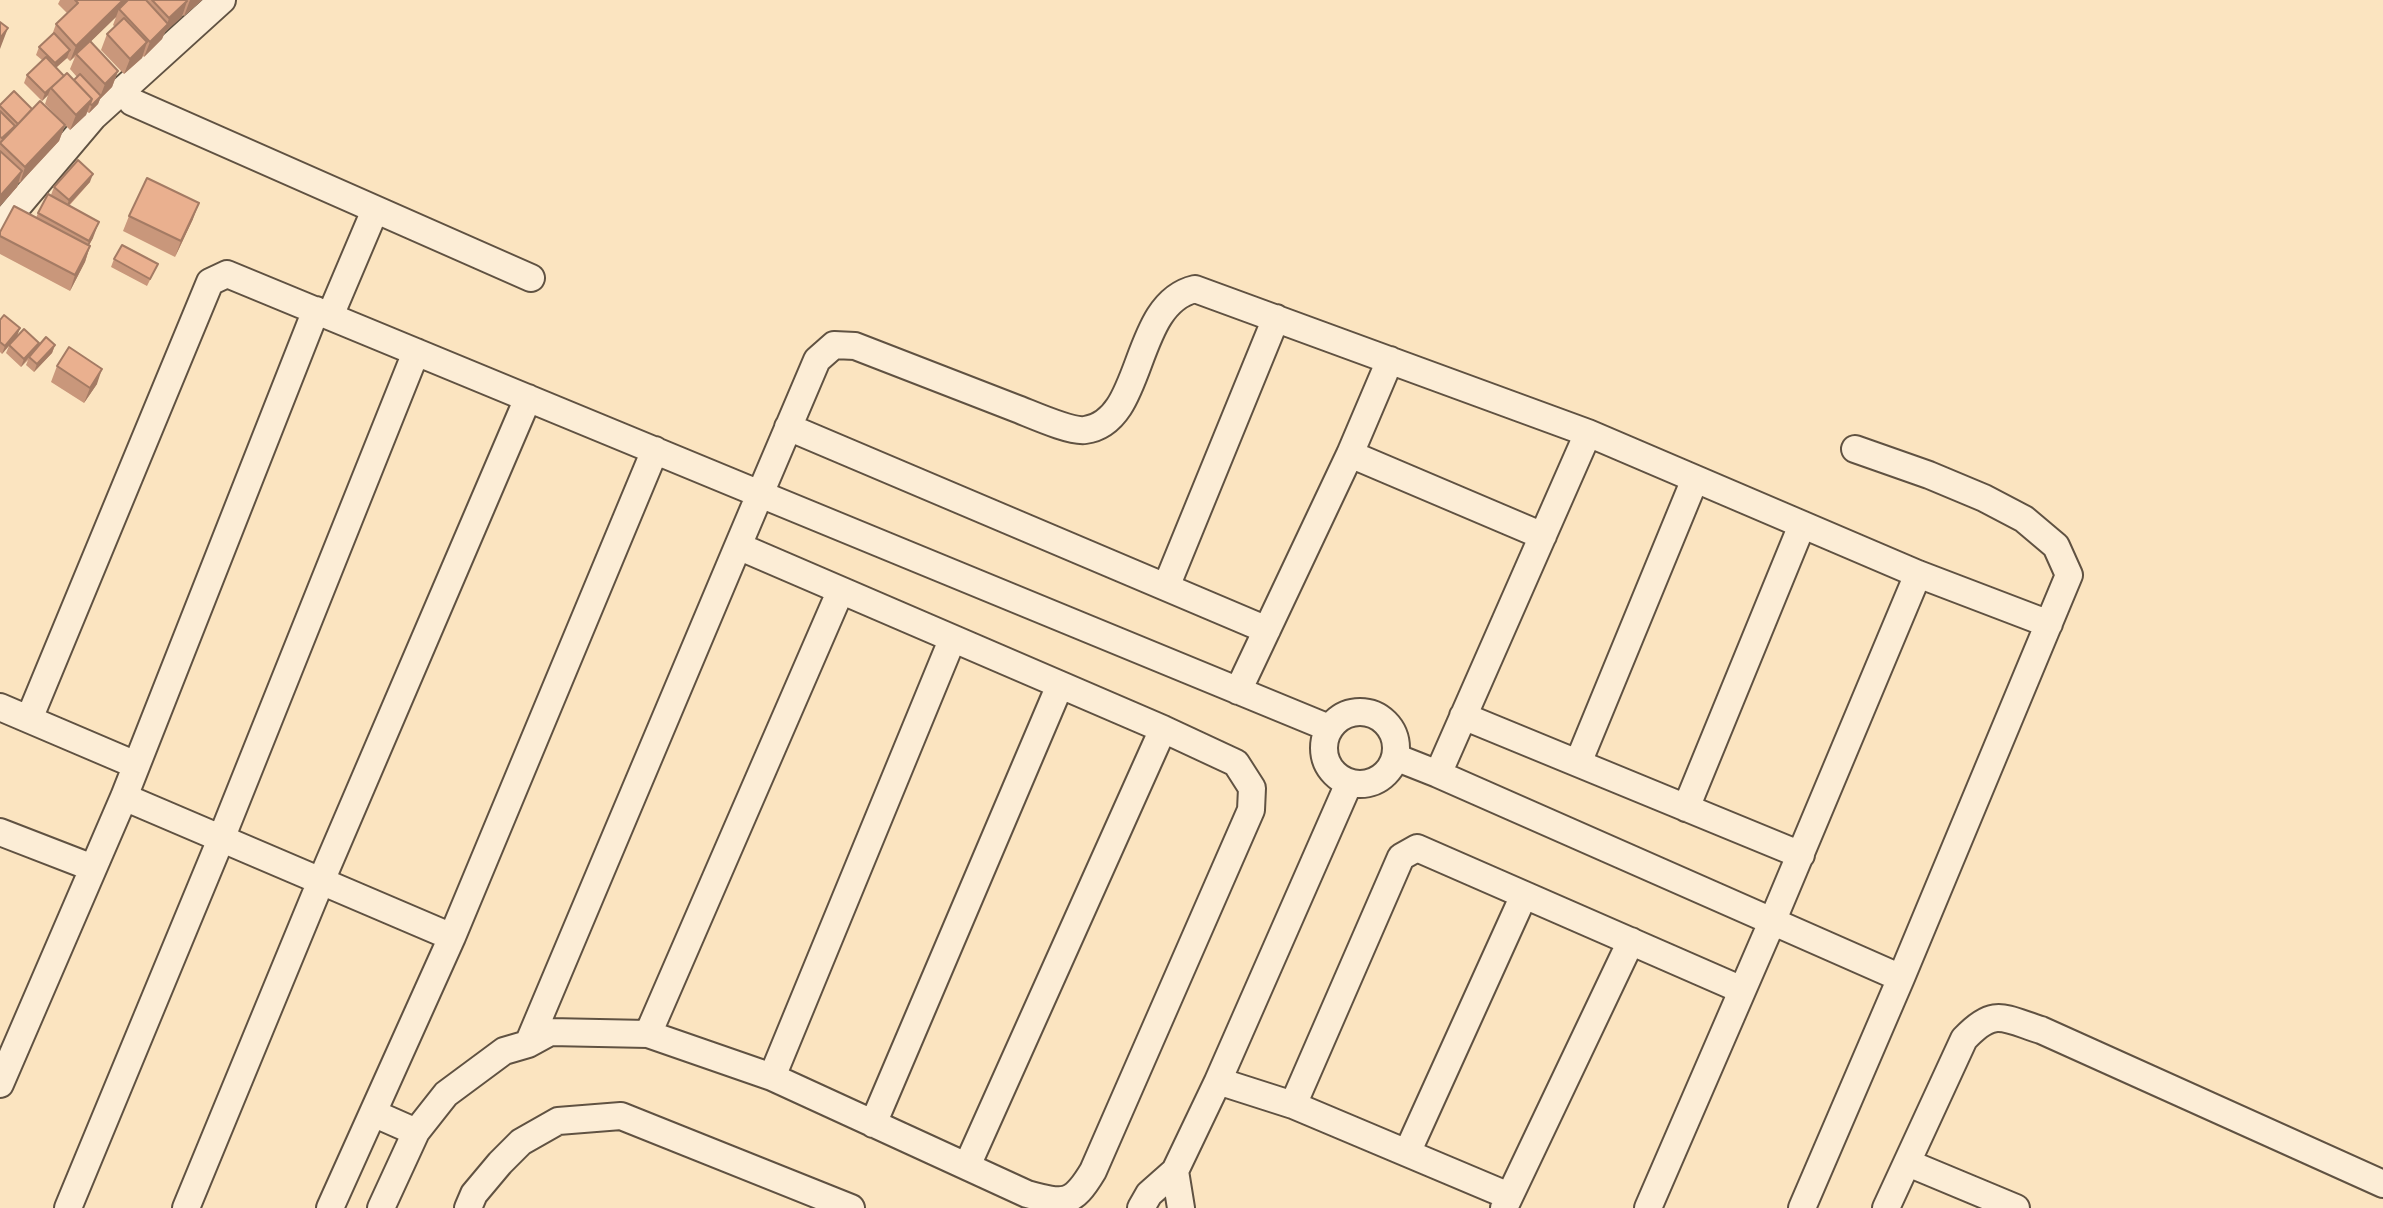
<!DOCTYPE html>
<html>
<head>
<meta charset="utf-8">
<style>
	body { margin:0 }
	canvas { display:block; background:#fbe4c0 }
</style>
</head>
<body>
<canvas width="2383" height="1208"></canvas>
<script>
const context = document.querySelector('canvas').getContext('2d');
context.lineJoin = 'round';
function trace(path, color, width, dash) {
  context.strokeStyle = color;
  context.lineWidth = width;
  context.lineCap = dash ? 'butt' : 'round';
  context.setLineDash(dash || []);
  context.stroke(path);
}
function fill(path, color) {
  context.fillStyle = color;
  context.fill(path, 'evenodd');
}
const minor = new Path2D(`
	M132,102l399,176
	M0,227l93,-110 129,-117
	M330,316l45,-106
	M788,427l479,203
	M1350,454l193,82
	M1166,587l110,-269
	M1238,691l112,-237 40,-94
	M0,707l136,58
	M1324 748a36 36 0 1 1 72 0a36 36 0 1 1-72 0Z
	M1463,716l338,139
	M29,719l181,-437 17,-8 533,220 57,-134 17,-15 21,1c53,21 107,41 160,62 16,6 55,24 70,22 61,-8 46,-126 110,-141l393,144 330,141 131,50
	M1395,757l43,17 463,204
	M1578,763l117,-284
	M1438,774l150,-341
	M124,797l328,140
	M1686,808l116,-283
	M0,832l93,36
	M648,1034l192,-442
	M528,1044l210,-498
	M772,1077l180,-437
	M0,1084l124,-287 192,-487
	M1293,1105l-75,-24 131,-298
	M373,1113l43,19
	M873,1124l187,-439
	M1407,1153l117,-258
	M1908,1163l108,45
	M967,1166l196,-437
	M1175,1171l43,-90
	M1509,1196l-216,-91 108,-248 16,-9 325,142
	M68,1208l153,-369 195,-487
	M186,1208l135,-327 207,-483
	M330,1208l122,-271 203,-487
	M381,1208l35,-76 30,-38 58,-43 24,-7 22,-12 98,2 124,43 255,117c37,10 45,12 66,-23l158,-361 1,-22 -16,-25 -73,-34 -425,-183 22,-52 569,234
	M468,1208l6,-14 26,-31 21,-21 37,-21 63,-5 230,92
	M1141,1208l8,-14 26,-23 6,37
	M1504,1208l127,-267
	M1648,1208l124,-286 146,-348
	M1802,1208l99,-230 168,-403 -13,-29 -32,-27 -40,-21 -55,-23 -74,-26
	M1886,1208l78,-169c30,-32 39,-21 77,-9l342,154`);
trace(minor, '#605242', 30);
trace(minor, '#fcedd6', 26);
fill(new Path2D(`
	M60,0h142l-18,16 -2,-2 -17,18 -3,7 -18,18 -1,-1 -1,2 -18,16 -23,-24 6,-16 8,-7 -2,-2 3,-8 -26,25 28,29 -6,16 -12,12 -2,5 -9,9 -2,-1 -1,3 -16,15 -25,-26 3,-9 -6,6 -18,-18 3,-8 15,-15 -6,-5 3,-8 13,-12 4,-11 11,-11 -9,-9zM75,57l-5,12 7,8 -3,3 -10,-4 -8,-8 11,-10 3,3z
	M0,105l32,4 33,16 -6,16 -39,42 -1,-1 -2,5 -17,19z
	M90,182l-21,24 24,32 -4,7 1,1 -5,16 -15,29 -70,-37v-22l36,-14 2,-5 17,-15 -4,-3 3,-8z
	M129,216l64,3 -18,38 -52,-26z
	M114,259l44,5 -11,22 -36,-19z
	M0,320l20,8 -3,8 21,11 17,-2 -3,8 -18,19 -8,-7 2,-5 -7,7 -15,-14 3,-7 -7,8 -2,-2z
	M57,366l40,18 -13,19 -33,-21z`), '#c9977b');
fill(new Path2D(`
	M123,0h7l-11,9 -3,8 -39,38 -1,-1 -6,7 6,-15z
	M190,0h12l-18,16z
	M187,1l-5,16 -17,15 -3,7 -18,18 6,-15 17,-17 2,-7z
	M8,28l-8,21v-11z
	M147,42l-5,16 -18,16 6,-15z
	M70,50l-3,8 -15,13 3,-8z
	M118,71l-6,16 -12,12 -2,5 -9,9 3,-8 8,-8 5,-13z
	M64,76l-13,12 -3,7 -6,6 3,-8z
	M92,99l-6,16 -16,15 6,-15z
	M65,125l-6,16 -39,42 5,-16z
	M22,171l-5,16 -17,19v-10z
	M93,174l-3,8 -24,26 3,-8z
	M199,203l-6,16 -18,38 6,-16z
	M99,222l-6,16 -10,18 6,-15z
	M90,246l-5,16 -15,29 5,-16z
	M20,328l-3,8 -15,18 3,-8z
	M39,343l-3,8 -7,6 -8,10 3,-8z
	M55,345l-3,8 -18,19 3,-8z
	M102,369l-5,15 -13,19 6,-15z`), '#a47b64');
const building = new Path2D(`
	M75,0h48l-47,46 -20,-22 22,-21z
	M128,0h18l22,24 -18,18 -31,-33z
	M152,0h34l1,1 -18,17z
	M124,18l23,24 -17,17 -23,-25z
	M0,22l8,6 -8,10z
	M54,33l16,17 -15,13 -16,-16z
	M90,41l28,30 -13,13 -29,-30z
	M46,57l18,19 -19,17 -18,-18z
	M67,73l25,26 -16,16 -25,-27z
	M80,74l21,22 -9,9 -2,-1 2,-5 -18,-19z
	M14,91l18,18 -14,15 -18,-18v-1z
	M40,101l25,24 -40,42 -25,-24z
	M0,111l15,15 -13,12 -2,-1z
	M0,151l22,20 -22,25z
	M78,160l15,14 -24,26 -15,-13z
	M147,178l52,25 -18,38 -52,-25z
	M48,194l51,28 -10,19 -51,-28z
	M14,206l76,40 -15,29 -75,-39v-4z
	M122,245l36,19 -8,15 -36,-20z
	M4,315l16,13 -15,18 -5,-4v-22z
	M24,329l15,14 -15,16 -15,-14z
	M46,337l9,8 -18,19 -8,-7z
	M69,347l33,22 -12,19 -33,-22z`);
fill(building, '#eab08f');
trace(building, '#a47b64', 2);
</script>
</body>
</html>
